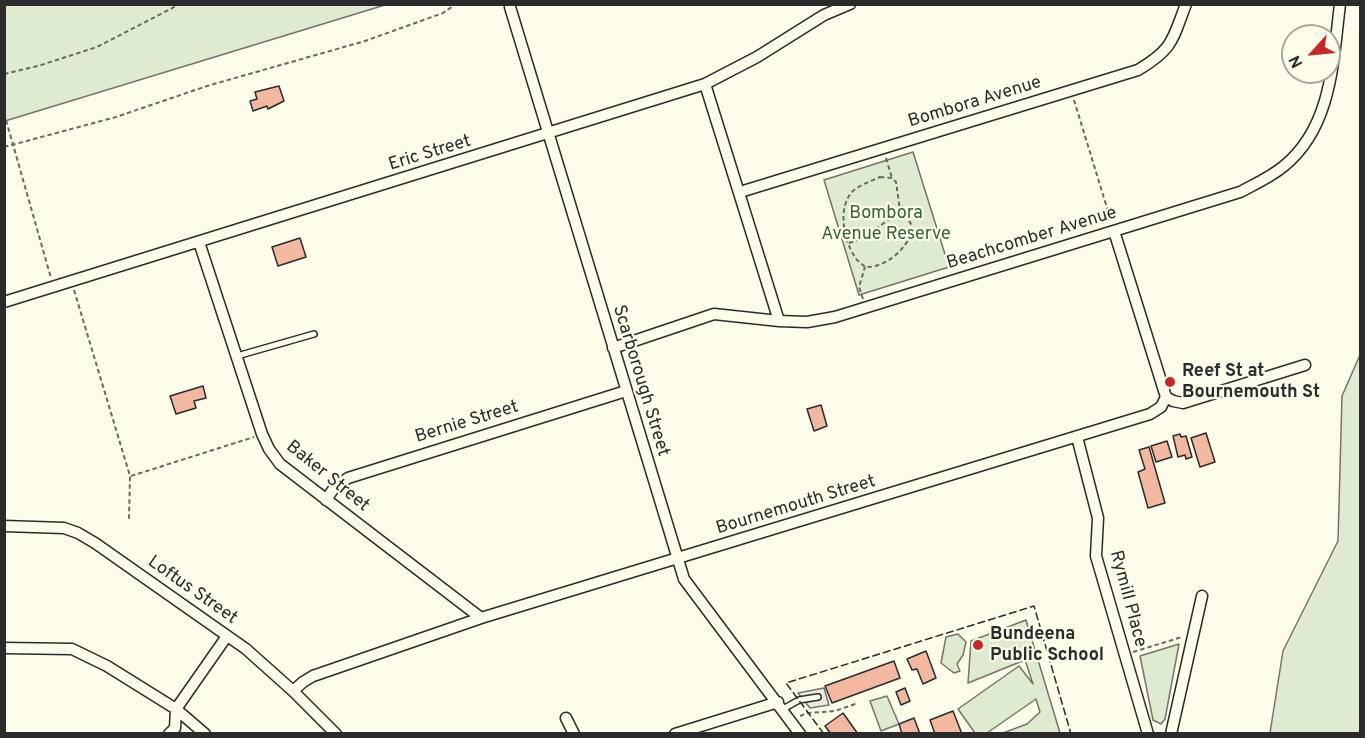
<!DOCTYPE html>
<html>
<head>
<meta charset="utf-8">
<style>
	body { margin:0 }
	#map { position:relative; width:1365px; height:738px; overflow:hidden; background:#fdfbea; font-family:Overpass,sans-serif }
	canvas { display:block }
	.frame { position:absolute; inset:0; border:6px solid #2b2b2b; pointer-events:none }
	.north { position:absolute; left:1281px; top:24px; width:60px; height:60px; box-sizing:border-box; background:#fdfbea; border:2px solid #a9a89e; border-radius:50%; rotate:243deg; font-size:16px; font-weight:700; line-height:24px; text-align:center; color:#2b2b2b }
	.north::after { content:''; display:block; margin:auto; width:21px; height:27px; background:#c62828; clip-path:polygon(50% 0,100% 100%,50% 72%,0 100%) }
</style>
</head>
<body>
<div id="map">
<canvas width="1365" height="738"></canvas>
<div class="frame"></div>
<div class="north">N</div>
</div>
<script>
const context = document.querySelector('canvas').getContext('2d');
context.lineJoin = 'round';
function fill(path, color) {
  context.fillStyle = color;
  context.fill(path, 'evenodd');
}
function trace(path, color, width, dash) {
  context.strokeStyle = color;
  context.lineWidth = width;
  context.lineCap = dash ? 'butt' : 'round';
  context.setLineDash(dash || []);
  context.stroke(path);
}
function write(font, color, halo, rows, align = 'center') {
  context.font = font + ' Overpass,sans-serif';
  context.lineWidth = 4.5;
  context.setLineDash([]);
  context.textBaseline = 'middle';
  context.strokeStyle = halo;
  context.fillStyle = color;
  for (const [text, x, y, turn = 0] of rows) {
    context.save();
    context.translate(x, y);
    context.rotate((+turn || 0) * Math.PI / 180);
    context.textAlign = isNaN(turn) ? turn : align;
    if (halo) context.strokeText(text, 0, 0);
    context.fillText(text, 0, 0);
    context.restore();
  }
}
const green = new Path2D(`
	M5,4h380v1l-380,116z
	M913,152l36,115 -90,28 -35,-115z
	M1360,355v378h-90l13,-82 55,-110 4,-145z
	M1026,620l34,113h-57l24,-9 13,-12 -4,-13 -49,34h-12l-17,-24 61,-43 14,18 -8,-24 -57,23 3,-42z
	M958,634l8,8 -3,13 -6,9 3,7 -6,2 -13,-10 5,-26z
	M1179,644l-14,75 -4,5 -8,-4 -13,-64z
	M887,696l12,28 -18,7 -11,-30z`);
fill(green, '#deebd1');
trace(green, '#74746e', 1.5);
const parking = new Path2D(`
	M824,688l5,17 -19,3 -12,-15z`);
fill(parking, '#eceadb');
trace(parking, '#74746e', 1.5);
const building = new Path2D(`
	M279,86l5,15 -16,8 -1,-3 -14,5 -3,-10 7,-2 -2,-7z
	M300,238l6,19 -28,9 -6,-19z
	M203,386l3,12 -12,3 2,7 -20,6 -6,-18z
	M821,405l6,21 -13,5 -7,-22z
	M1206,433l9,29 -15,5 -9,-29z
	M1180,434l1,3 5,-1 6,21 -6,2 -1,-4 -7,2 -5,-21z
	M1167,441l5,16 -16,5 -5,-16z
	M1149,447l16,56 -17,5 -10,-36 7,-3 -6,-19z
	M926,651l10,27 -13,6 -6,-15 -5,1 -5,-11z
	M894,661l6,17 -68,25 -7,-17z
	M905,688l5,13 -9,4 -5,-13z
	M953,711l9,23h-27l-5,-14z
	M843,713l15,21h-27l-6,-8z
	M914,718l6,16h-18l-3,-10z`);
fill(building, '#f2b8a0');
trace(building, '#2b2b2b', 1.5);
const lane = new Path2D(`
	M237,356l77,-22
	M783,709l16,-9 19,-3`);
const street = new Path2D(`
	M510,7l174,572 116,155
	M705,84l74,237
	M740,192l398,-122c35,-21 34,-29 48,-66
	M1114,231l52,166
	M199,242l63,192 7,15 11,15 201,154
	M4,302l701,-218 52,-27 67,-42 26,-11
	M613,348l101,-34 65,7 28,1 28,-5 405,-125c15,-8 31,-15 44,-26 48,-39 49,-105 56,-162
	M1166,397l7,4 10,2 122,-38
	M1077,437l21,81 -2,38 52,178
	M326,500l8,-12 14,-10 278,-87
	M4,526l60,2 14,5 17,10 151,106 47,42 43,43
	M4,648l68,1 35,17 69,43 29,25
	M293,691l10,-9 10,-6 168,-58 669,-204 11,-7 5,-10
	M566,718l8,16
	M169,734l6,-6 1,-19 51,-73
	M675,734l103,-32
	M1171,734l31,-138`);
trace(lane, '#2b2b2b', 8);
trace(street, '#2b2b2b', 13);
trace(new Path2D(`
	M4,74l34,-8 59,-19 83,-43
	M1074,100l37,121
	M4,113l47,165
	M4,147l112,-30 91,-31 158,-45 78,-28 13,-9
	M886,158l6,20
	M880,177l12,1 4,4 4,28 10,12 3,7c-6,20 -27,39 -48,38 -3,-3 -8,-6 -10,-10 -12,-17 -18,-52 -1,-67 8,-6 17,-9 26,-13z
	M849,243l15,-5 36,-27
	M74,290l56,186 -1,43
	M863,299l-4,-12 6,-20
	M131,476l123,-39
	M1133,652l49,-15
	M800,716l8,-3 27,-2 23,-8`), '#6a6964', 2, [4.5, 3]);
trace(lane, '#fdfbea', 5);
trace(street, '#fdfbea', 10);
trace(new Path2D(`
	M824,734l-38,-51 248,-77 37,128`), '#2b2b2b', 1.5, [8, 3]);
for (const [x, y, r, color] of [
	[1170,382,6,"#c62828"],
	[978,645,6,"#c62828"]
]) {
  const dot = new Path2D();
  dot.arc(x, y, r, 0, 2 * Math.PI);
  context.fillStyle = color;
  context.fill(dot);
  trace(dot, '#fdfbea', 2);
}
write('18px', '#2b2b2b', '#fdfbea', [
	["Bombora Avenue",975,103,-17],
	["Eric Street",430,154,-17],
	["Beachcomber Avenue",1032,239,-17],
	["Scarborough Street",640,381,73],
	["Bernie Street",467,423,-17],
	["Baker Street",327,477,39],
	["Bournemouth Street",796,506,-17],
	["Loftus Street",192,591,35],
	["Rymill Place",1127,599,75]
]);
write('18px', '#34623c', '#fdfbea', [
	["Bombora",886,214],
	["Avenue Reserve",886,235]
]);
write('bold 18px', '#2b2b2b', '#fdfbea', [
	["Reef St at",1182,372],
	["Bournemouth St",1182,393],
	["Bundeena",990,635],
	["Public School",990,656]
], 'left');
</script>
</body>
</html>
